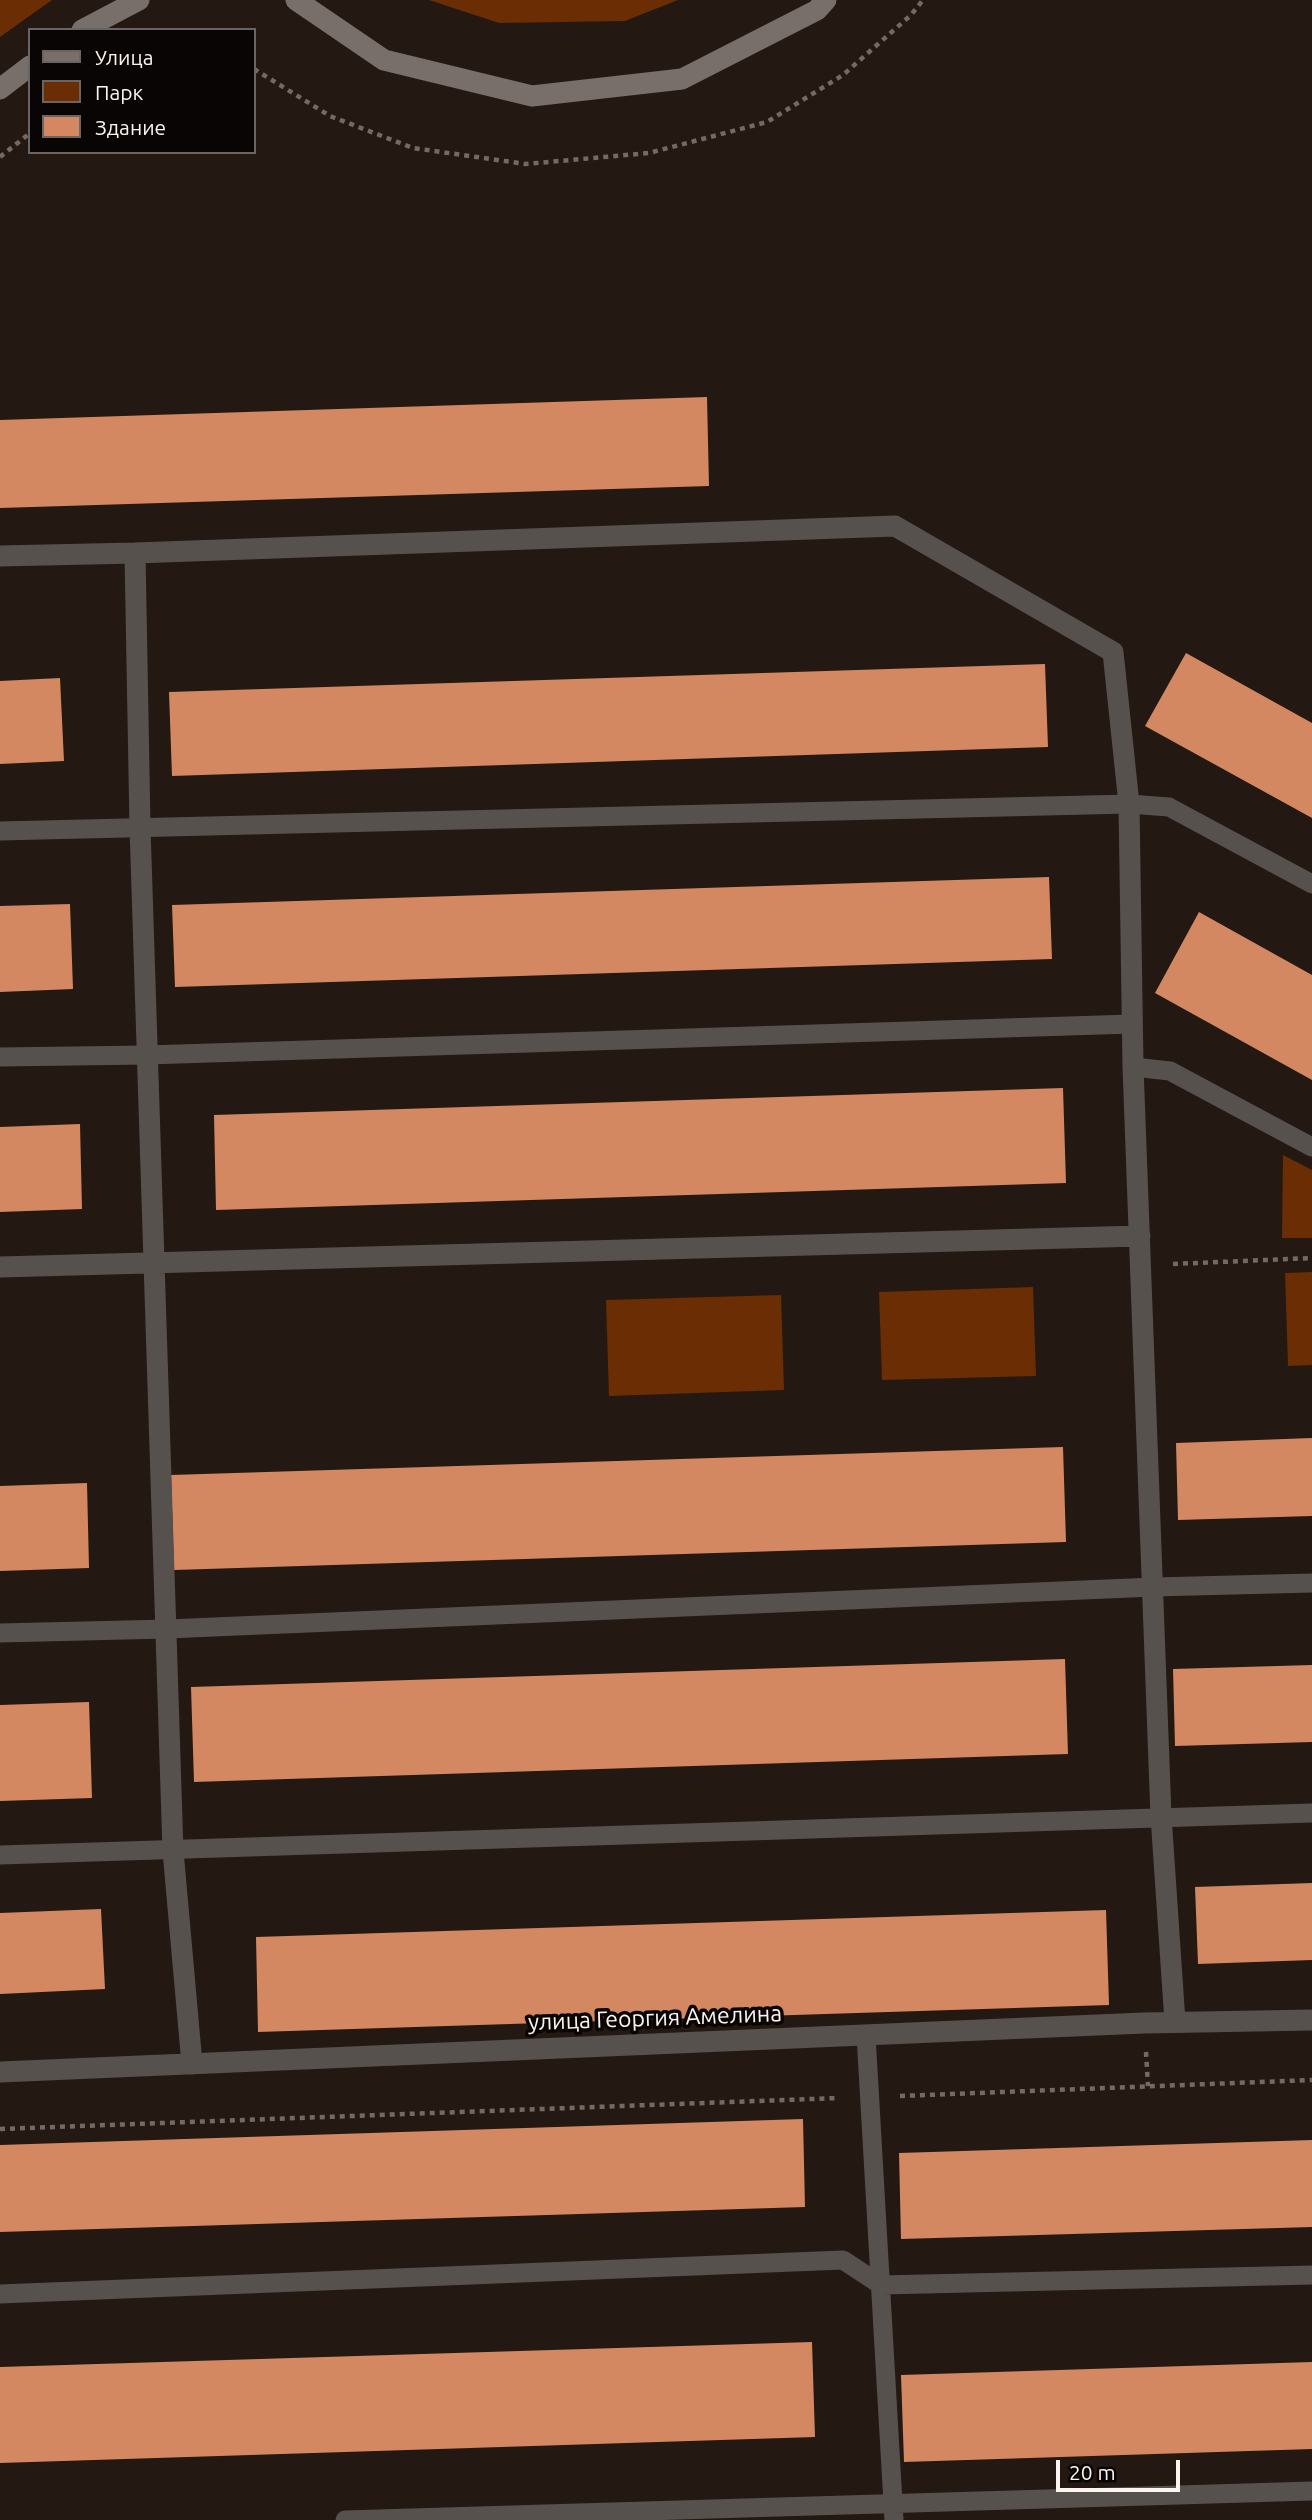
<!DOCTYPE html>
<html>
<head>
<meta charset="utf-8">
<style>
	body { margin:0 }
	#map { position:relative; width:1312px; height:2520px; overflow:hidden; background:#241813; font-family:Ubuntu,sans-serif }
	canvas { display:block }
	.legend { position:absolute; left:28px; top:28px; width:228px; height:126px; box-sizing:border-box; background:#090504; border:2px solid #6a6462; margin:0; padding:9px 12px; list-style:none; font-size:21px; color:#fbf3ef }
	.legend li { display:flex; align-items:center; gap:14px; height:35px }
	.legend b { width:35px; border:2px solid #6a6462 }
	.scale { position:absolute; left:1056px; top:2460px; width:124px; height:32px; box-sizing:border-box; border:4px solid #fbf3ef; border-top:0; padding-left:9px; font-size:21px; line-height:24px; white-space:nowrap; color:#fbf3ef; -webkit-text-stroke:5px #090504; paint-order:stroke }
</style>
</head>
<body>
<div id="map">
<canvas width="1312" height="2520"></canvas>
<ul class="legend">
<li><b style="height:9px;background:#796f6a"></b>Улица</li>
<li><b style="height:19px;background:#6a2d04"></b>Парк</li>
<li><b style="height:19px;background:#d38862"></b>Здание</li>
</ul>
<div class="scale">20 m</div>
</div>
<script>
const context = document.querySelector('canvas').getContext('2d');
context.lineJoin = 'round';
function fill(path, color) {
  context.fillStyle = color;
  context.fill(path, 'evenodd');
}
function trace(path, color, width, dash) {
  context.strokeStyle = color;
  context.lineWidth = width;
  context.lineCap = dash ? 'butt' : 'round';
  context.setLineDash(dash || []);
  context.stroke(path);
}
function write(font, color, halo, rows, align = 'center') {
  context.font = font + ' Ubuntu,sans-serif';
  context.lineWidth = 7;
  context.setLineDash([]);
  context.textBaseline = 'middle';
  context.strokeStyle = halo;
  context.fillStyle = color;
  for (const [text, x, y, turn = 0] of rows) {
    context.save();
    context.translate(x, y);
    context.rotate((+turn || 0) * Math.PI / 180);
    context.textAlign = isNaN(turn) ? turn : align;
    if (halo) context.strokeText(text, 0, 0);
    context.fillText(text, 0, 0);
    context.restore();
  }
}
fill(new Path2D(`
	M0,0h52l-52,37z
	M429,0h249l-53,21 -126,2z
	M1283,1155l29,15v68h-30z
	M1312,1272v93l-24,1 -3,-93z
	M1033,1287l3,89 -154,4 -3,-88z
	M781,1295l3,95 -175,6 -3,-96z`), '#6a2d04');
fill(new Path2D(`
	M707,397l2,89 -709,22v-88z
	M1186,653l126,70v95l-167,-92z
	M1045,664l3,83 -876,29 -3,-84z
	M60,678l4,83 -64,3v-83z
	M1049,877l3,82 -877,28 -3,-82z
	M70,904l3,85 -73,3v-86z
	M1199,912l113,63v105l-157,-87z
	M1063,1088l3,95 -850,27 -2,-95z
	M80,1124l2,85 -82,3v-85z
	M1312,1438v78l-134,4 -2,-77z
	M1063,1447l3,95 -892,28 -3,-95z
	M87,1483l2,85 -89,3v-85z
	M1065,1659l3,95 -874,28 -3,-95z
	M1312,1665v77l-137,4 -2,-77z
	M89,1702l3,96 -92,3v-96z
	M1312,1883v77l-114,4 -3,-77z
	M101,1909l4,80 -105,5v-81z
	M1106,1910l3,95 -851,27 -2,-95z
	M803,2119l2,88 -805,25v-87z
	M1312,2140v87l-411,12 -2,-86z
	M812,2342l3,95 -815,26v-96z
	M1312,2362v87l-408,13 -3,-87z`), '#d38862');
trace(new Path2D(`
	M254,69l76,47 83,32 113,16 123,-11 118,-31 76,-47 68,-60 12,-15
	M0,157l30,-24
	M1173,1264l139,-6
	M1146,2052l2,34
	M900,2096l412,-16
	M0,2129l839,-31`), '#746965', 4.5, [5, 5]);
trace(new Path2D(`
	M0,831l1129,-27 40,3 143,77
	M0,1057l147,-2 985,-31
	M1133,1067l37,4 142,76
	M0,1633l167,-4 987,-42 158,-4
	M0,1855l1312,-42
	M866,2035l28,485
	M0,2294l843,-34 38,25 431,-10
	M345,2520l967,-29`), '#57514e', 19);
trace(new Path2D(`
	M135,553l760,-27 218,126 16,152 4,263 28,749 14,206
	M0,556l135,-3 5,274 33,1024 19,213
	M0,1267l1140,-31
	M0,2072l1144,-49 168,-3`), '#57514e', 21);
trace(new Path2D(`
	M296,0l88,60 148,36 150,-17 135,-69 9,-10
	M82,30l57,-30
	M0,89l30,-23`), '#796f6a', 21);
write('23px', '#fbf3ef', '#090504', [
	["улица Георгия Амелина",655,2018,-2]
]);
</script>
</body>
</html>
